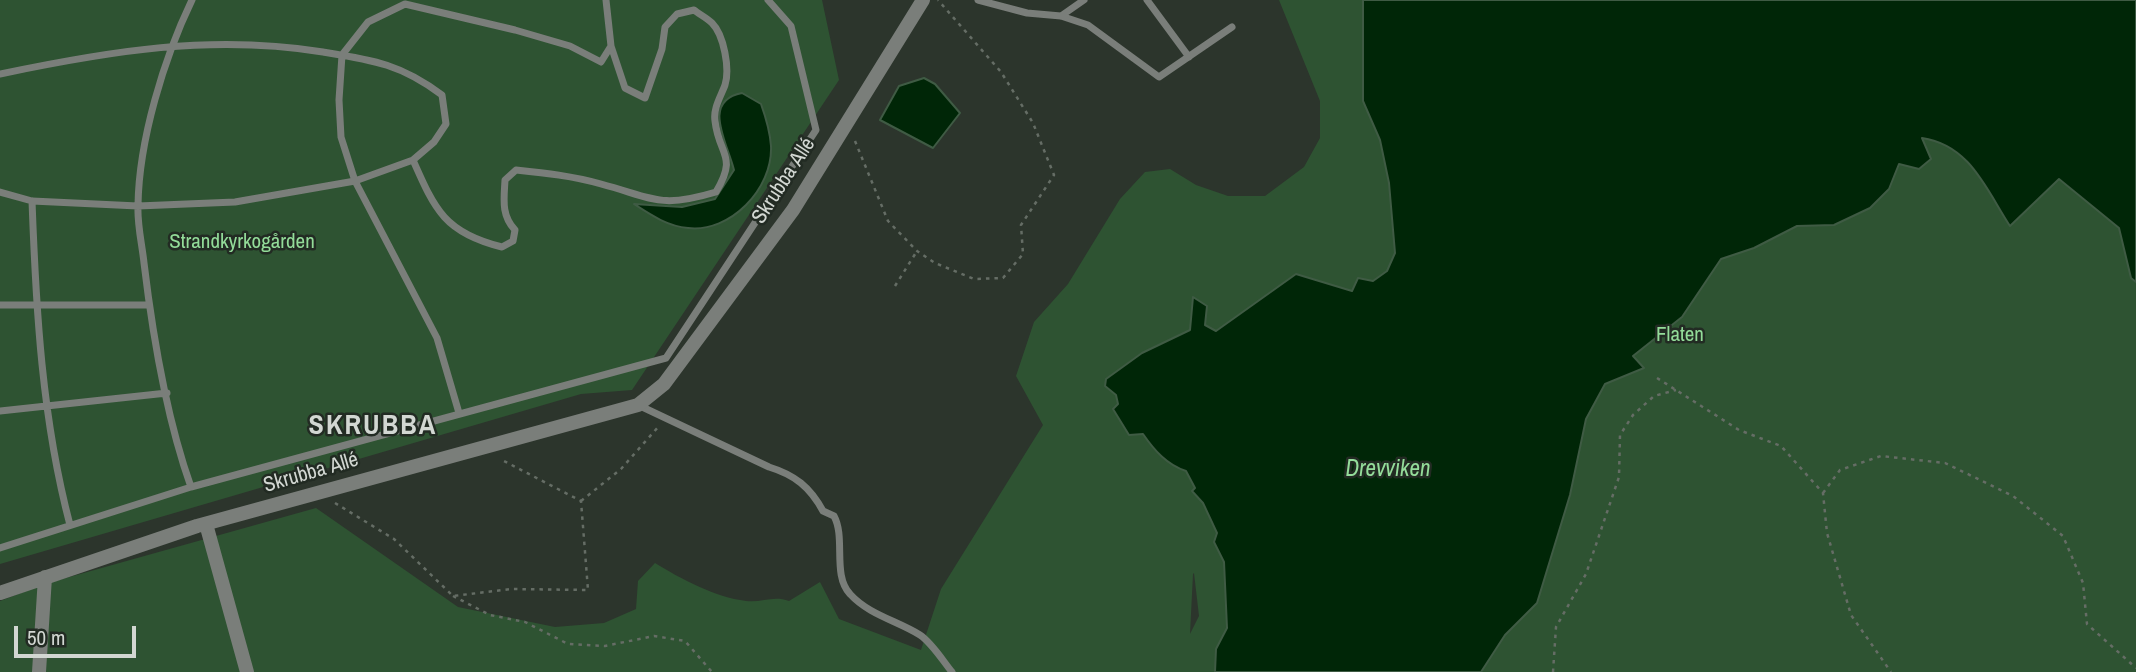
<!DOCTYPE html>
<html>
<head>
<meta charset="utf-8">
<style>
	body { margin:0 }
	#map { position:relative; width:2136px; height:672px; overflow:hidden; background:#2c352c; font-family:"Archivo Narrow",sans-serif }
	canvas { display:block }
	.scale { position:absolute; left:14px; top:626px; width:122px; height:32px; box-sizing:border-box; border:4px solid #d2d7d2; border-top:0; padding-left:9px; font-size:21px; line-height:24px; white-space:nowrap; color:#d2d7d2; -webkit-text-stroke:5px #222b23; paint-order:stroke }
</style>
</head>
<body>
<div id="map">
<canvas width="2136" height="672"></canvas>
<div class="scale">50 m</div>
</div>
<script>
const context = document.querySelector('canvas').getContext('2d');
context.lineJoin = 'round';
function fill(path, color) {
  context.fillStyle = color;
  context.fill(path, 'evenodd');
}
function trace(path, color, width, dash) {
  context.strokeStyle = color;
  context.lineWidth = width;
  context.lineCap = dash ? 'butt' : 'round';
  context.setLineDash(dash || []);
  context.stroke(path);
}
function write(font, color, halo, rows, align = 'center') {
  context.font = font + ' "Archivo Narrow",sans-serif';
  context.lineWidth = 5;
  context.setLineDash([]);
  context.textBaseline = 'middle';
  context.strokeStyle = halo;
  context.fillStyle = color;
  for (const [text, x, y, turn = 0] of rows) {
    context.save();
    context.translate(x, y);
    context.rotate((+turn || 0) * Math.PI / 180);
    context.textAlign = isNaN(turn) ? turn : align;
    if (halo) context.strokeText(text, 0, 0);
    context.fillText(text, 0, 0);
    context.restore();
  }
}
fill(new Path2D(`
	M0,0h822l17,80 -207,310 -51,4 -581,170z
	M1279,0h857v672h-2136v-71l48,-18 268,-75 142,99 97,20 49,-4 32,-14 2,-28 17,-18c26,16 60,34 91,38 16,2 27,-6 43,0l31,-19 19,37 82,31 20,-61 102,-164 -27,-49 18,-54 34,-38 52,-85 25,-27 25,-3 26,16 32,11h37l39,-29 16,-29v-37zM1194,573l5,43 -9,18 3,-60z`), '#2e5332');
const water = new Path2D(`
	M1363,0h773v282l-5,-4 -12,-50 -60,-49 -49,47c-24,-37 -40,-81 -88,-88l9,21 -12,10 -20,-5 -10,25 -19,19 -36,17 -37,1 -43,22 -33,11 -39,58 -49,39 11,12 -39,16 -19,35 -16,76 -33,108 -32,32 -24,37h-266l1,-23 11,-21 -3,-66 -10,-20 3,-9 -14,-30 -11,-12 3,-3 -9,-17c-19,-6 -32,-21 -43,-37l-14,1 -16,-26 5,-5 -2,-9 -11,-9 1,-7 36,-26 48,-23 3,-33 14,9 -2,19 11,6 80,-57 56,17 6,-13 15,3 14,-10 8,-18 -6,-70 -9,-43 -17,-39z
	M924,78l11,6 25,29 -27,35 -53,-28 19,-34z
	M742,93l19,11c5,14 9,28 10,42 2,43 -41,87 -83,82 -21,-2 -37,-13 -54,-24l48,3 33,-8 19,-29c-7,-28 -33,-69 8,-77z`);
fill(water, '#002607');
trace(water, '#3f5b44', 2);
trace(new Path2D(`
	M855,141l33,80 29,30 18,12 39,16 29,-1 20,-24 -2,-29 33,-50 -21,-52 -32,-51 -63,-72
	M895,286l22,-35
	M1657,378l82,52 42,16 42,47 4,40 24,82 40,57
	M1823,493l17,-23 41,-14 64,7 68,33 50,40 20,47 4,41 49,44
	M581,501l40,-32 38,-43
	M335,503l59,36 59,57 59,-7 76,1 -7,-89 -79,-41
	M453,596l37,19 35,7 43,22 37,2 49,-10 31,5 27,31
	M1553,672l3,-45 30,-53 33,-97 1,-42 13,-20 21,-19 22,-6`), '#656d65', 2.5, [3.5, 5]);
trace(new Path2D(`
	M978,0l49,13 34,3 27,9 71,52 73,-50
	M1147,0l42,57
	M1061,16l23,-16
	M0,74c110,-23 211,-40 323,-22 50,8 78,12 119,43l4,29 -12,18 -21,18 -58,21 -120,21 -97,4 -106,-5 -32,-9
	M413,160c22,50 32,73 89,87l11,-6 2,-11c-14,-15 -11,-31 -10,-50l11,-10c29,3 57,6 85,14 53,14 58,25 115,8 22,-37 3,-36 -1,-71 -2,-13 6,-25 10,-36 5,-16 -1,-50 -13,-62 -5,-5 -13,-9 -18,-13l-17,4 -12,13 -3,22 -17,49 -20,-10 -14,-42
	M32,201c4,109 10,218 38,324
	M0,305h149
	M638,405l131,62c26,8 41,20 54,44l11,5c12,22 -2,59 16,78 19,21 48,27 70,41 12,8 23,26 32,37
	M0,411l167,-18
	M459,413l-22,-75 -82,-157 -14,-44 -2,-37 3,-45 26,-33 37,-18 110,26 55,16 31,16 10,-16 -5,-46
	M191,487c-25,-70 -38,-149 -47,-224 -2,-19 -7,-39 -6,-58 1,-65 26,-147 54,-205
	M0,548l191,-61 475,-129 150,-228 -25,-104 -23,-26`), '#7a7e7a', 7);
trace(new Path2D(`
	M206,524l41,148
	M0,593l197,-67 441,-121 26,-21 129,-174 130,-210
	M39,672l6,-95`), '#7a7e7a', 14);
write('21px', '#d2d7d2', '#222b23', [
	["Skrubba Allé",784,181,-57],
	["Skrubba Allé",311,473,-16]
]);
write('21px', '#93dc99', '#222b23', [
	["Strandkyrkogården",242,242],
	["Flaten",1680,335]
]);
write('italic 23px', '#94dc9a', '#222b23', [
	["Drevviken",1388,470]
]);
context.letterSpacing = '2px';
write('bold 28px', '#d2d7d2', '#222b23', [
	["SKRUBBA",373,426]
]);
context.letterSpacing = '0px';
</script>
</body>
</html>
